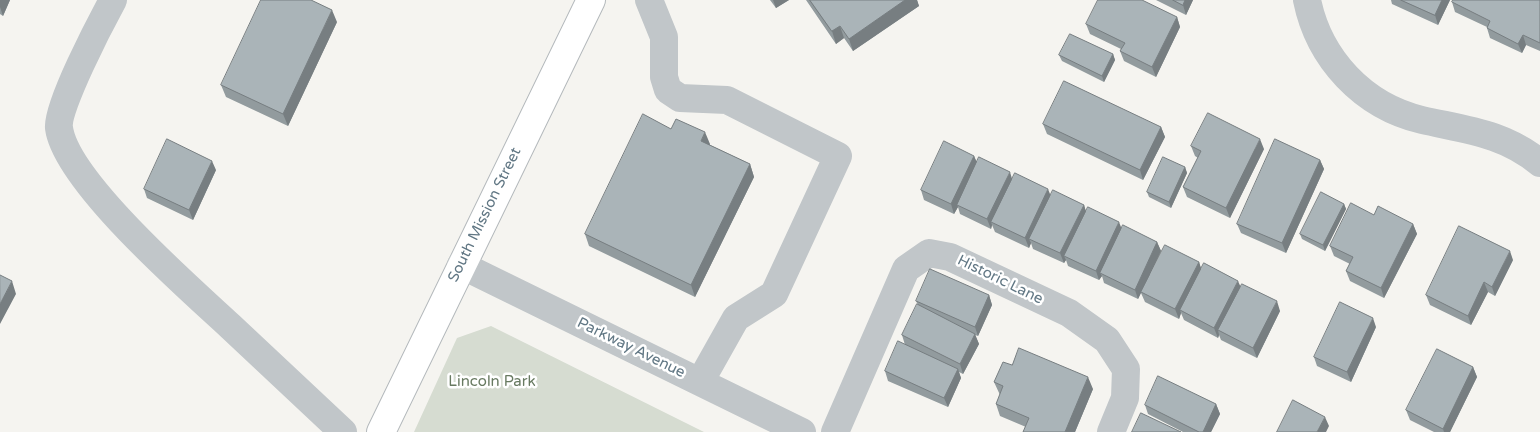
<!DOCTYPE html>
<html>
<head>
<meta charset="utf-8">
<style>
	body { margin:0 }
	canvas { display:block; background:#f5f4f0 }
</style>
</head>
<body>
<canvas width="1540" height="432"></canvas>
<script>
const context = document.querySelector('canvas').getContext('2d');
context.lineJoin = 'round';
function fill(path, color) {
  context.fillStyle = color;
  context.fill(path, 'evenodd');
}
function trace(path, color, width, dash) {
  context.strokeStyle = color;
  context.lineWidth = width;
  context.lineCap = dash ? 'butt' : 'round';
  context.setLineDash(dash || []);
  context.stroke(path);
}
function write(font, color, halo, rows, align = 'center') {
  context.font = font + ' "Varela Round",sans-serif';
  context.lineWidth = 5;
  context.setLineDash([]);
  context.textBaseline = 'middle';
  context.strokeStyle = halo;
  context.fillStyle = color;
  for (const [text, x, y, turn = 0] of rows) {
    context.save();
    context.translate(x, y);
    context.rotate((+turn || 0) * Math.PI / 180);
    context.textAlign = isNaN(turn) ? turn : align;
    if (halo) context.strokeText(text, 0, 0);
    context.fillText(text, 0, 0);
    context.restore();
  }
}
fill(new Path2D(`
	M491,326l213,106h-290l43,-94z`), '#d6dcd1');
const major = new Path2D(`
	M381,432l210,-432`);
trace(major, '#b4b9bc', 30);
trace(new Path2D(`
	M113,0c-12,22 -57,108 -54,128 7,53 130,160 171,198 38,36 76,71 113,106
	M649,0l15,37v40l4,13 12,8 47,2 111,56 -64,138 -38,24 -36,64
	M1307,0c12,59 56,106 115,120 44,10 82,13 118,43
	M461,265l341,167
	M835,432l71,-163 23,-16 21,4 119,56 38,27 19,29 -1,29 -14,34`), '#c1c6c9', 28);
trace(major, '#fff', 28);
fill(new Path2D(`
	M0,0h10l-7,16 -3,-2z
	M770,0h19l-13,8z
	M806,0h111l2,6 -66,45 -9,-13 -8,6z
	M1156,0h37l-7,15z
	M1391,0h59l-12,25 -46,-21z
	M1540,0v51l-14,-6 -4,8 -32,-15 -3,-10v-1l-32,-15 -3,-10z
	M1177,17l3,10 -24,50 -32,-16 -4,-10 1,-2 -31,-15 -4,-10z
	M337,22l-49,104 -62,-29 -5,-12z
	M1113,54l2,6 -11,22 -42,-21 -3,-6z
	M1043,124l118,3 4,10 -22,43 -96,-46z
	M671,129l39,15v1l40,19 4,13 -59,120 -106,-51 -4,-12z
	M1191,146l73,3 -34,69 -43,-21 -4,-10 15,-29 -3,-2z
	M974,156l3,7 73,32 34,10 2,7 36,16 35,14 4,9 -11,23 49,-12 2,7 39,17 40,25 -23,47 -36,-18 -2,-5 -1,3 -34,-18 -3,-7 -2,6 -34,-17 -4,-9 -3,6 -34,-16 -2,-7 -3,4 -31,-14 -2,-6 -2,3 -31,-14 -2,-6 -2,5 -34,-16 -3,-7 -1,4 -31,-15 -2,-7 -4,7 -30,-14 -3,-10z
	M1320,160l4,9 -38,84 -45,-20 -4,-9z
	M1185,167l2,6 -16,35 -22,-11 -2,-5z
	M216,170l-23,50 -46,-22 -3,-9z
	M1344,204l2,5 -21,42 -23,-12 -2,-5z
	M1374,215l39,9 4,10 -33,64 -34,-17 -4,-10 4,-7 -16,-8 -4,-10z
	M1513,260l-18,36 -7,-4 -17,33 -41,-20 -4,-10z
	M989,295l3,10 -14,31 -3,-1 4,9 -16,30 -4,-2 2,6 -13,29 -60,-26 -3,-10 20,-26 -3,-10 16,-30 -2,-4z
	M1376,327l-25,55 -34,-16 -3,-9z
	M1012,365l81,24 -18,43h-52l3,-5 -26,-11 -4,-12 4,-9 -6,-13z
	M1473,367l4,10 -27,55h-16l-24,-12 -4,-10z
	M1216,404l4,10 -9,18h-28l-35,-18 -3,-9z`), '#929b9e');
fill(new Path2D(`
	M0,0h10l-7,16 -3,-9z
	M773,0h16l-13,8z
	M905,0h12l2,6 -66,45 -4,-12z
	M1185,0h8l-7,15 -3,-10z
	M1442,0h8l-12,25 -3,-10z
	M332,10l5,12 -49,104 -5,-12z
	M1177,17l3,10 -24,50 -4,-10z
	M840,26l4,12 -8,6 -4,-13z
	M1523,35l3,10 -4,8 -4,-9z
	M1113,54l2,6 -11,22 -2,-6z
	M1161,127l4,10 -22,43 -3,-10z
	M705,132l5,12 -4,9 -5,-12z
	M1260,139l4,10 -34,69 -4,-10z
	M974,156l4,9 -21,40 1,2 -4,7 -3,-10z
	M1320,160l4,9 -38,84 -4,-10z
	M212,161l4,9 -23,50 -4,-10z
	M750,164l4,13 -59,120 -4,-12z
	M1185,167l2,6 -16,35 -2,-6z
	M1010,172l3,10 -22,40 1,3 -1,4 -4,-10z
	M1048,189l4,10 -23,40 2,4 -2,5 -4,-10z
	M1344,204l2,5 -21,42 -2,-6z
	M1084,205l3,10 -23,41 2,4 -2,3 -4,-10z
	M1119,222l4,10 -23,41 2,3 -3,4 -3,-9z
	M1413,224l4,10 -33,64 -3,-10z
	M1157,242l4,9 -23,48 -3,-9z
	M1510,251l3,9 -18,36 -3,-9z
	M1199,262l3,9 -22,39 1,3 -2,6 -4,-10z
	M12,281l4,13 -16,30v-20z
	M1238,281l4,9 -24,40 1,5 -1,3 -4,-10z
	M1484,282l4,10 -17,33 -3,-9z
	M989,295l3,10 -14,31 -3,-9z
	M1277,301l3,10 -23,47 -4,-10z
	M1373,318l3,9 -25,55 -4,-10z
	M975,334l4,10 -16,30 -3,-10z
	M1473,367l4,10 -27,55h-6l-1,-3z
	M958,369l3,9 -13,29 -4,-9z
	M1088,377l5,12 -18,43h-10z
	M1216,404l4,10 -9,18h-8z
	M1325,417l4,9 -3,6h-9z`), '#777e81');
const building = new Path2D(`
	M261,0h50l21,10 -49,104 -62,-29z
	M810,0h95l-56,39 -9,-13 -8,5z
	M1098,0h44l35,17 -25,50 -32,-16 5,-8 -39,-19z
	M1173,0h12l-2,5z
	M1401,0h41l-7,15z
	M1453,0h87v43l-17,-8 -5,9 -31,-16 3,-7 -38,-19z
	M1070,34l43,20 -11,22 -43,-21z
	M1064,81l97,46 -21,43 -97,-46z
	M1208,113l52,26 -34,69 -43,-21 18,-36 -10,-5z
	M643,114l28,15 5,-10 29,13 -4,9 49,23 -59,121 -106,-51z
	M167,139l45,22 -23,49 -45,-21z
	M1275,139l45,21 -38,83 -45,-19z
	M944,141l30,15 -23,48 -30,-14z
	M979,157l31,15 -23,47 -30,-14z
	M1163,157l22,10 -16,35 -22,-10z
	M1015,173l33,16 -23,49 -34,-16z
	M1053,190l31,15 -24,48 -31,-14z
	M1321,192l23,12 -21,41 -23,-11z
	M1351,203l23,12 4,-9 35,18 -32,64 -35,-17 7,-14 -23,-11z
	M1088,207l31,15 -23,49 -32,-15z
	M1123,225l34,17 -22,48 -35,-17z
	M1459,226l51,25 -18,36 -8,-5 -16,34 -42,-21z
	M1165,245l34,17 -24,47 -34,-17z
	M1204,263l34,18 -24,47 -34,-18z
	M930,269l59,26 -14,32 -59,-26z
	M0,275l12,6 -12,23z
	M1242,284l35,17 -24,47 -35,-18z
	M1340,302l33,16 -26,54 -33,-15z
	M917,304l58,30 -15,30 -58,-29z
	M898,341l60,28 -14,29 -59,-27z
	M1019,348l69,29 -23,55h-42l6,-14 -33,-14 7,-18 -9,-4 9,-20 9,3z
	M1437,349l36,18 -30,62 -37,-19z
	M1158,376l58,28 -13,28h-4l-54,-27z
	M1293,400l32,17 -8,15h-40z
	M1141,413l40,19h-49z`);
fill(building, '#aab4b8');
trace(building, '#777e81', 1);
write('15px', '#617784', '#fff', [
	["South Mission Street",485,215,-64],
	["Historic Lane",1000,280,26],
	["Parkway Avenue",631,348,26]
]);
write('15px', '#687a61', '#fff', [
	["Lincoln Park",492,382]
]);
</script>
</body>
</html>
